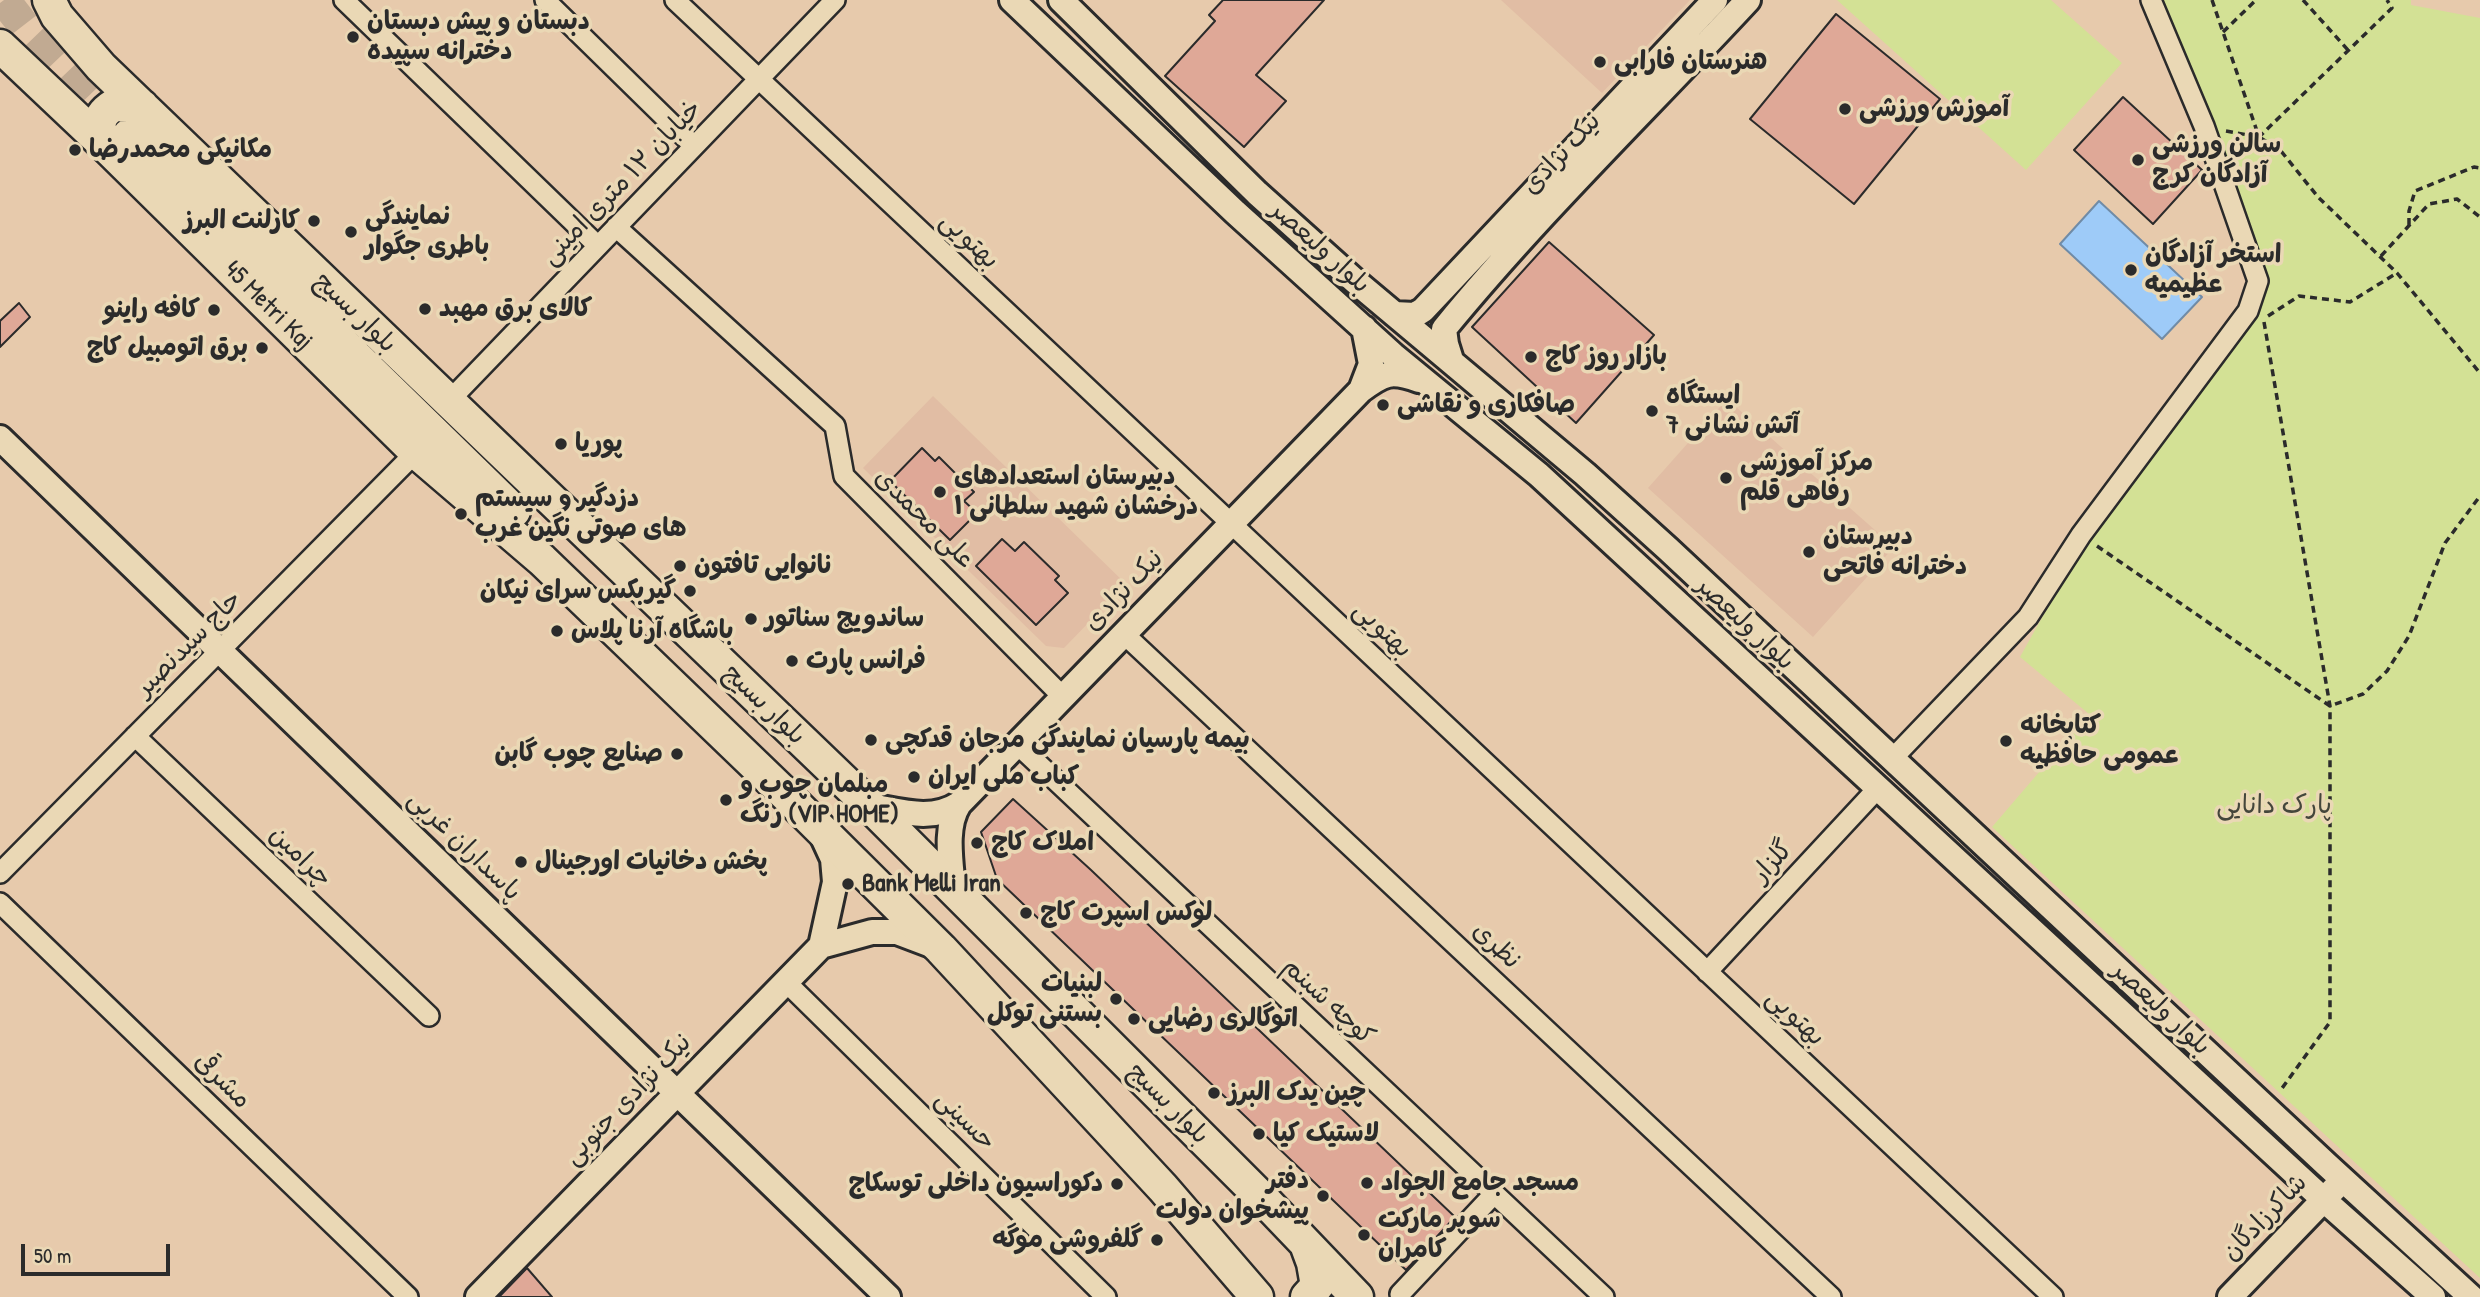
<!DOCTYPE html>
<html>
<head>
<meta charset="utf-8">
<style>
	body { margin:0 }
	#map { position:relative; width:2480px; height:1297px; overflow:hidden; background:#e7caac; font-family:"Patrick Hand",sans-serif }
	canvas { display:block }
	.scale { position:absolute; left:21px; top:1244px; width:149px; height:32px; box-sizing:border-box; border:4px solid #2b2b2b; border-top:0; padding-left:9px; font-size:21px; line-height:24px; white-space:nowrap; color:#2b2b2b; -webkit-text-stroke:5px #ead8b5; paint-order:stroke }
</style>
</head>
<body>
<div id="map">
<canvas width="2480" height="1297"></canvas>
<div class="scale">50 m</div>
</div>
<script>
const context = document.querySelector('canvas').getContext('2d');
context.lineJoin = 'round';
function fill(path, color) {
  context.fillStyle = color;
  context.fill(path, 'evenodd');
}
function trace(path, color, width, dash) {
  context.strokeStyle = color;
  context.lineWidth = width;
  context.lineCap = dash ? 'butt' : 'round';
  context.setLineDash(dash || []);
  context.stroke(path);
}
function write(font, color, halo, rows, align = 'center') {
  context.font = font + ' "Patrick Hand","Playpen Sans Arabic",sans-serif';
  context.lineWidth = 7;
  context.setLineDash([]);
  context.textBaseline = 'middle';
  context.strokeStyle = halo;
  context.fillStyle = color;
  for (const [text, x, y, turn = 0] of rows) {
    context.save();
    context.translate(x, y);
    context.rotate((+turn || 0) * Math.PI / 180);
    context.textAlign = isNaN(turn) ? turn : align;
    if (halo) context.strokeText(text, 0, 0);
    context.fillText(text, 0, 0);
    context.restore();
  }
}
fill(new Path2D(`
	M1501,0h189l-88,93z
	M933,396l193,188 -62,64 -18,-2 -183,-178z
	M1727,399l167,148 -81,90 -165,-149z`), '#e1bda4');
fill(new Path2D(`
	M1837,0h214l71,63 -96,107z
	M2163,0h248v5l69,13v1260l-488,-451 97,-113 -69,-57 68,-122 154,-206 15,-79z`), '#d3e195');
const water = new Path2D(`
	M2099,201l103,96 -40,42 -102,-95z`);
fill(water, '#9ecbf8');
trace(water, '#708ba6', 2);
const building = new Path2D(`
	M1223,0h101l-68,75 30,26 -42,46 -79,-71 50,-55 -6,-6z
	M1836,14l104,85 -86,105 -104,-85z
	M2123,97l79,73 -49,54 -79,-74z
	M1549,242l105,93 -78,88 -104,-96z
	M19,303l11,14 -30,30v-26z
	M922,448l13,13 4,-4 35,35 -10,9 13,12 -27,27 -60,-59z
	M1002,539l13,12 9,-9 35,34 -4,4 13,13 -32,32 -60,-59z
	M1013,799l78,71 364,347 -49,53 -409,-391 -16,-47z
	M527,1268l25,29h-53z`);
fill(building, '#dfa897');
trace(building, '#2b2b2b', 2);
trace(new Path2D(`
	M4,0l21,27 104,108`), '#c1aa92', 32, [32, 16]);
const minor = new Path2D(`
	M344,0l254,246
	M545,0l149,146
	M675,0l1378,1297
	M616,227l219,199 9,50 219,221
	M448,402l387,-402
	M1124,634l707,663
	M135,736l294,280
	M1017,744l587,553
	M1893,758l135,-141 53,-82 167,-224 10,-30 -54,-155 -53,-126
	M0,873l416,-421
	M0,903l408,394
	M1707,972l171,-184
	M786,982l320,315
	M1400,1294l94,-100`);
const tertiary = new Path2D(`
	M1012,0l223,212 158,143 146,120 785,725 109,97
	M1061,0l196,193 98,88 230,193 83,75 659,616 144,132
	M1394,314l21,1 8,-5 292,-310
	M1364,328l7,36 -10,26c23,-17 30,-20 58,-10
	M1451,360l-5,-16 -2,-15c95,-116 203,-220 304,-329
	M0,438l888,859
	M870,806c30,5 62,16 89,-2
	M953,889c-2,-26 -9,-62 6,-85l402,-414
	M821,946l14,-64 -2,-23 -11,-24
	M478,1297l343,-351 51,-14h25l37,14
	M2230,1297l104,-108`);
const primary = new Path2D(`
	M49,0l8,16 44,51 769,739 398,398 89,93
	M0,46l110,104 306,302 126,108 242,233 157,156 222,239 94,109
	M129,135l385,376
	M110,150c-12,-18 -17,-32 4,-45l28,1
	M1306,1244l7,19 4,23 -10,11`);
trace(minor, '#2b2b2b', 24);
trace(tertiary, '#2b2b2b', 30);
trace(primary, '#2b2b2b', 37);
trace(new Path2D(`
	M2212,0l47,137 133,-129 -5,-8
	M2303,0l45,50
	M2223,32l33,-32
	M2226,131l33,6 22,14 37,46 79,76 83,100
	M2409,225v-14l6,-20 59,-24 6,1
	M2381,256l48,-52 28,-5 23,18
	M2268,316l31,-20 51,6 47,-29
	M2264,322l66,384v316l-50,69
	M2097,546l233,160 33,-12 24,-23 22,-35 36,-93 35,-47`), '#2b2b2b', 3.5, [7, 5]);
trace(minor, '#ead8b5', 19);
trace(tertiary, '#ead8b5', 24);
trace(primary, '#ead8b5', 32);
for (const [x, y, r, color] of [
	[353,37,7,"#2b2b2b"],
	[1600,62,7,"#2b2b2b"],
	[1845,109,7,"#2b2b2b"],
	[75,150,7,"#2b2b2b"],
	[2138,160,7,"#2b2b2b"],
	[314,221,7,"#2b2b2b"],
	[351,232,7,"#2b2b2b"],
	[2131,270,7,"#2b2b2b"],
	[425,309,7,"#2b2b2b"],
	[214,310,7,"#2b2b2b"],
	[262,348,7,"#2b2b2b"],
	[1531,357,7,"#2b2b2b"],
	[1383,405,7,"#2b2b2b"],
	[1652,411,7,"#2b2b2b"],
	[561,444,7,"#2b2b2b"],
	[1726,478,7,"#2b2b2b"],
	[940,492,7,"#2b2b2b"],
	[461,514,7,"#2b2b2b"],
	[1809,552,7,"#2b2b2b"],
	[680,566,7,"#2b2b2b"],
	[690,591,7,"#2b2b2b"],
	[751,619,7,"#2b2b2b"],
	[557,631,7,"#2b2b2b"],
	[792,661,7,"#2b2b2b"],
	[871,740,7,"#2b2b2b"],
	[2006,741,7,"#2b2b2b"],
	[677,754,7,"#2b2b2b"],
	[914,777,7,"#2b2b2b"],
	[726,800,7,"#2b2b2b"],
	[977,843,7,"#2b2b2b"],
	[521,862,7,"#2b2b2b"],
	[848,884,7,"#2b2b2b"],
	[1026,913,7,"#2b2b2b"],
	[1116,999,7,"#2b2b2b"],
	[1134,1019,7,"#2b2b2b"],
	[1214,1093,7,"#2b2b2b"],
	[1259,1134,7,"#2b2b2b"],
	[1367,1183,7,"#2b2b2b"],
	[1117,1184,7,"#2b2b2b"],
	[1323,1196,7,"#2b2b2b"],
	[1364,1235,7,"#2b2b2b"],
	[1157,1240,7,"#2b2b2b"]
]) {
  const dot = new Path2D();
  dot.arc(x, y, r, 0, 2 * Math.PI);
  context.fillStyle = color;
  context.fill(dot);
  trace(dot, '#ead8b5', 2.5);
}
write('bold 26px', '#2b2b2b', '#ead8b5', [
	["دبستان و پیش دبستان",367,22],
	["دخترانه سپیده",367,52],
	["هنرستان فارابی",1614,62],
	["آموزش ورزشی",1859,109],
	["سالن ورزشی",2152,145],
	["آزادگان کرج",2152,175],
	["مکانیکی محمدرضا",89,150],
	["نمایندگی",365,217],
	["باطری جگوار",365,247],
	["کارلنت البرز",300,221,"right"],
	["استخر آزادگان",2145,255],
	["عظیمیه",2145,285],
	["کالای برق مهبد",439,309],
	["کافه راینو",200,310,"right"],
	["برق اتومبیل کاج",248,348,"right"],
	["بازار روز کاج",1545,357],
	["ایستگاه",1666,396],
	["آتش نشانی 7",1666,426],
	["صافکاری و نقاشی",1397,405],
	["پوریا",575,444],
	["مرکز آموزشی",1740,463],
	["رفاهی قلم",1740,493],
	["دبیرستان استعدادهای",954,477],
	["درخشان شهید سلطانی ۱",954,507],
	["دزدگیر و سیستم",475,499],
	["های صوتی نگین غرب",475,529],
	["دبیرستان",1823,537],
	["دخترانه فاتحی",1823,567],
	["نانوایی تافتون",694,566],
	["گیربکس سرای نیکان",676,591,"right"],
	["ساندویچ سناتور",765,619],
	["باشگاه آرنا پلاس",571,631],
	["فرانس پارت",806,661],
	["کتابخانه",2020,726],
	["عمومی حافظیه",2020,756],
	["بیمه پارسیان نمایندگی مرجان قدکچی",885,740],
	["صنایع چوب گابن",663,754,"right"],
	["کباب ملی ایران",928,777],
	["مبلمان چوب و",740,785],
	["رنگ (VIP HOME)",740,815],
	["املاک کاج",991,843],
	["پخش دخانیات اورجینال",535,862],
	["Bank Melli Iran",862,884],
	["لوکس اسپرت کاج",1040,913],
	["لبنیات",1102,984,"right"],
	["بستنی توکل",1102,1014,"right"],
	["اتوگالری رضایی",1148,1019],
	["چین یدک البرز",1228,1093],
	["لاستیک کیا",1273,1134],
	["دفتر",1309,1181,"right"],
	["پیشخوان دولت",1309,1211,"right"],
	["مسجد جامع الجواد",1381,1183],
	["دکوراسیون داخلی توسکاج",1103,1184,"right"],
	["سوپر مارکت",1378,1220],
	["کامران",1378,1250],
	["گلفروشی موگه",1143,1240,"right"]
], 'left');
write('26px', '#2b2b2b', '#ead8b5', [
	["نیک نژادی",1562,154,-47],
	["خیابان ۱۲ متری امینی",622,183,-46],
	["بهتویی",969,241,43],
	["بلوار ولیعصر",1320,248,42],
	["45 Metri Kaj",268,306,45],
	["بلوار بسیج",355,313,44],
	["علی محمدی",924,519,45],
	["نیک نژادی",1124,591,-46],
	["بلوار ولیعصر",1745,624,43],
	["بهتویی",1382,630,43],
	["حاج سیدنصیر",189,644,-45],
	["بلوار بسیج",764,705,44],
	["پاسداران غربی",464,846,44],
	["چرامین",300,857,44],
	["گلزار",1773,862,-47],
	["نظری",1496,946,43],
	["کوچه شبنم",1328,1002,43],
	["بلوار ولیعصر",2161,1009,43],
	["بهتویی",1795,1018,43],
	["مشرقی",222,1081,44],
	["نیک نژادی جنوبی",628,1100,-46],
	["بلوار بسیج",1168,1104,45],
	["حسینی",965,1121,45],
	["شاکرزادگان",2265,1218,-46]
]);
write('26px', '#44463b', '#ead8b5', [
	["پارک دانایی",2274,806]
]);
</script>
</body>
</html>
